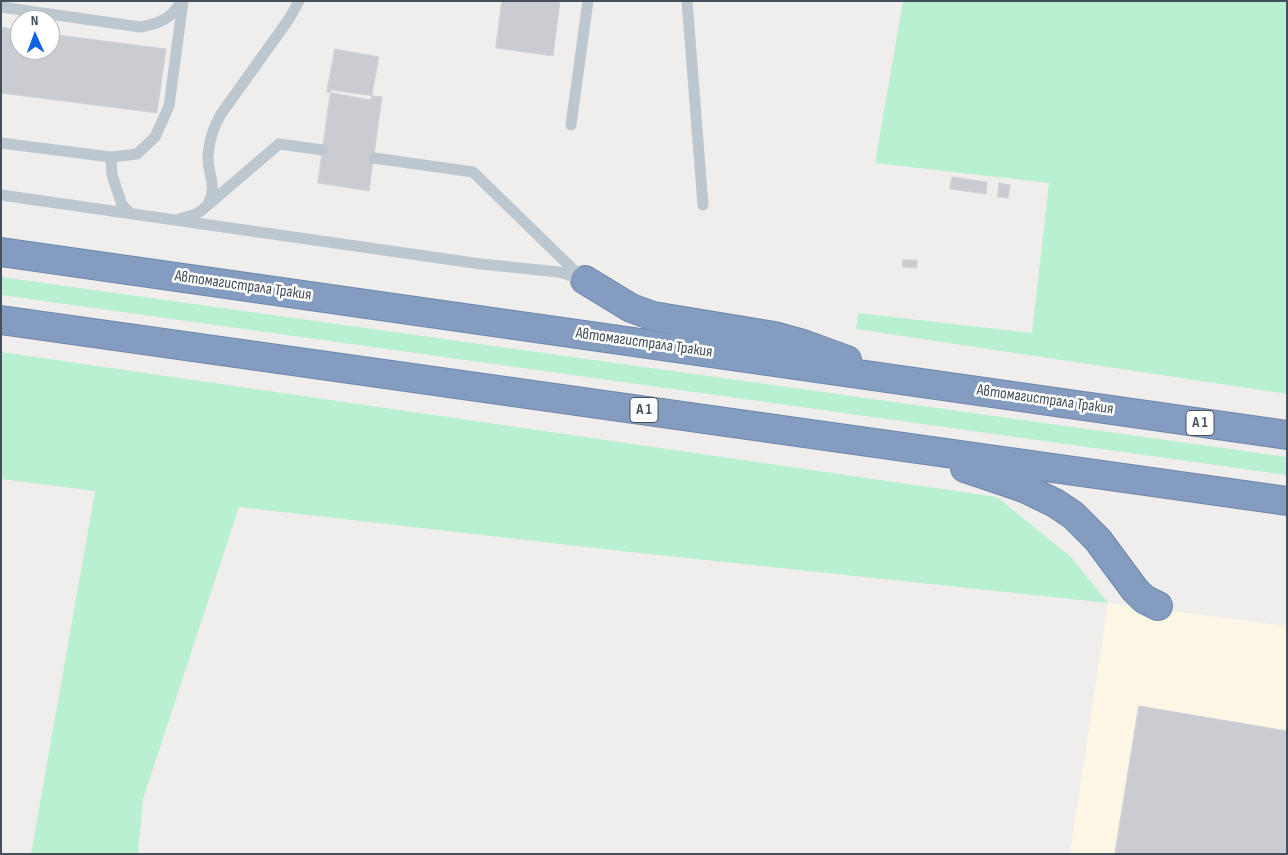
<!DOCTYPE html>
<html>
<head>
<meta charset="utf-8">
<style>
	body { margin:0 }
	#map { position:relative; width:1288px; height:855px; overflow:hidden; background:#f0eded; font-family:"Sofia Sans Condensed",sans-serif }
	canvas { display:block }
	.frame { position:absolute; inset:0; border:2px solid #454f5b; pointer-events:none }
	.north { position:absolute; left:10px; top:10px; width:50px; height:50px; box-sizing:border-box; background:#fff; border:1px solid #b5b9bd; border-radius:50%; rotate:358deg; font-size:14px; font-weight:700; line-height:20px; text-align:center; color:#454f5b }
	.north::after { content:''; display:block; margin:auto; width:18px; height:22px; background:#1262e6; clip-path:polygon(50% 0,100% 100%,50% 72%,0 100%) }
</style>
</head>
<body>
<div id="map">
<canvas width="1288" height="855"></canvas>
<div class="frame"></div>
<div class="north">N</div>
</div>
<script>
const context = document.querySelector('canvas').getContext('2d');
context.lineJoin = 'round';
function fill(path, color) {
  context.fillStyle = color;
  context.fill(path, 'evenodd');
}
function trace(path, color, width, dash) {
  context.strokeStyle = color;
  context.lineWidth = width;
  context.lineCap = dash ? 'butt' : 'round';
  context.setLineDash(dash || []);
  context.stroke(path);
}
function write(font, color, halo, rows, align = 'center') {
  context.font = font + ' "Sofia Sans Condensed",sans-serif';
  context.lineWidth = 5;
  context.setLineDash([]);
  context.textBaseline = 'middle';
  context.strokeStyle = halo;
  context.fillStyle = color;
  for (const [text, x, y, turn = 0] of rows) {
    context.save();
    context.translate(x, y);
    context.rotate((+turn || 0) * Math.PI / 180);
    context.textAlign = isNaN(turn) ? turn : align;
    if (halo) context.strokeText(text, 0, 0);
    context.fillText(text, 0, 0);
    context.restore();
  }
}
fill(new Path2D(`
	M1108,603l179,23v228h-217z`), '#fcf7e5');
fill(new Path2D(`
	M903,1h384v393l-431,-65 2,-16 174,20 17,-150 -174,-20z
	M1,277l1286,180v18l-1286,-180z
	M1,352l996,145 74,60 37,46 -487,-52 -382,-44 -96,292 -5,55h-107l64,-363 -94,-12z`), '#b9f0d2');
const building = new Path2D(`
	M502,1h58l-7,55 -57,-8z
	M1,27l19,3v20h30v-16l116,15 -9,64 -156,-20z
	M335,49l44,8 -8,43 -44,-8z
	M331,90l51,7 -13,94 -51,-8z
	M952,177l35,5 -1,12 -36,-5z
	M999,183l11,2 -2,13 -10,-1z
	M903,260h14v8l-14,-1z
	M1139,706l148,25v123h-172z`);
fill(building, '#caccd2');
trace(building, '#d1d3d9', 1);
const motorway = new Path2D(`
	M1,252l1286,183
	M585,280l46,28 22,8 121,20 29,8 44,16
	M1,320l1286,181
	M965,468l59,20 31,15 18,12 25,25 37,50 9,9 14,7`);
trace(motorway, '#6e87aa', 30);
trace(new Path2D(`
	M687,1l16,204
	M1,7l139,20c18,-3 32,-8 41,-26
	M571,125l17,-124
	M1,143l110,14 26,-3 18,-17 14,-31 14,-105
	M111,157l1,18 10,30 9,9
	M374,158l99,14 110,107
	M1,195l480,69 78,8 26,8
	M208,204c10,-22 -1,-28 0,-49 1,-14 6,-29 13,-41l68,-95 10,-18
	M179,219l17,-5 6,-4 77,-66 44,6`), '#bdc7d0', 11);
trace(motorway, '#839cbf', 28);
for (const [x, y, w] of [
	[644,410,28],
	[1200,423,28]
]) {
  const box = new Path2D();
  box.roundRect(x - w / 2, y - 12.5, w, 25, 4);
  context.fillStyle = '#fff';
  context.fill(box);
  trace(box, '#454f5b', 1);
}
write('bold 15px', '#454f5b', null, [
	["A 1",644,410],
	["A 1",1200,423]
]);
write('16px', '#454f5b', '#fff', [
	["Автомагистрала Тракия",243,286,8],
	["Автомагистрала Тракия",644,343,8],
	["Автомагистрала Тракия",1045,400,8]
]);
</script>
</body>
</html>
